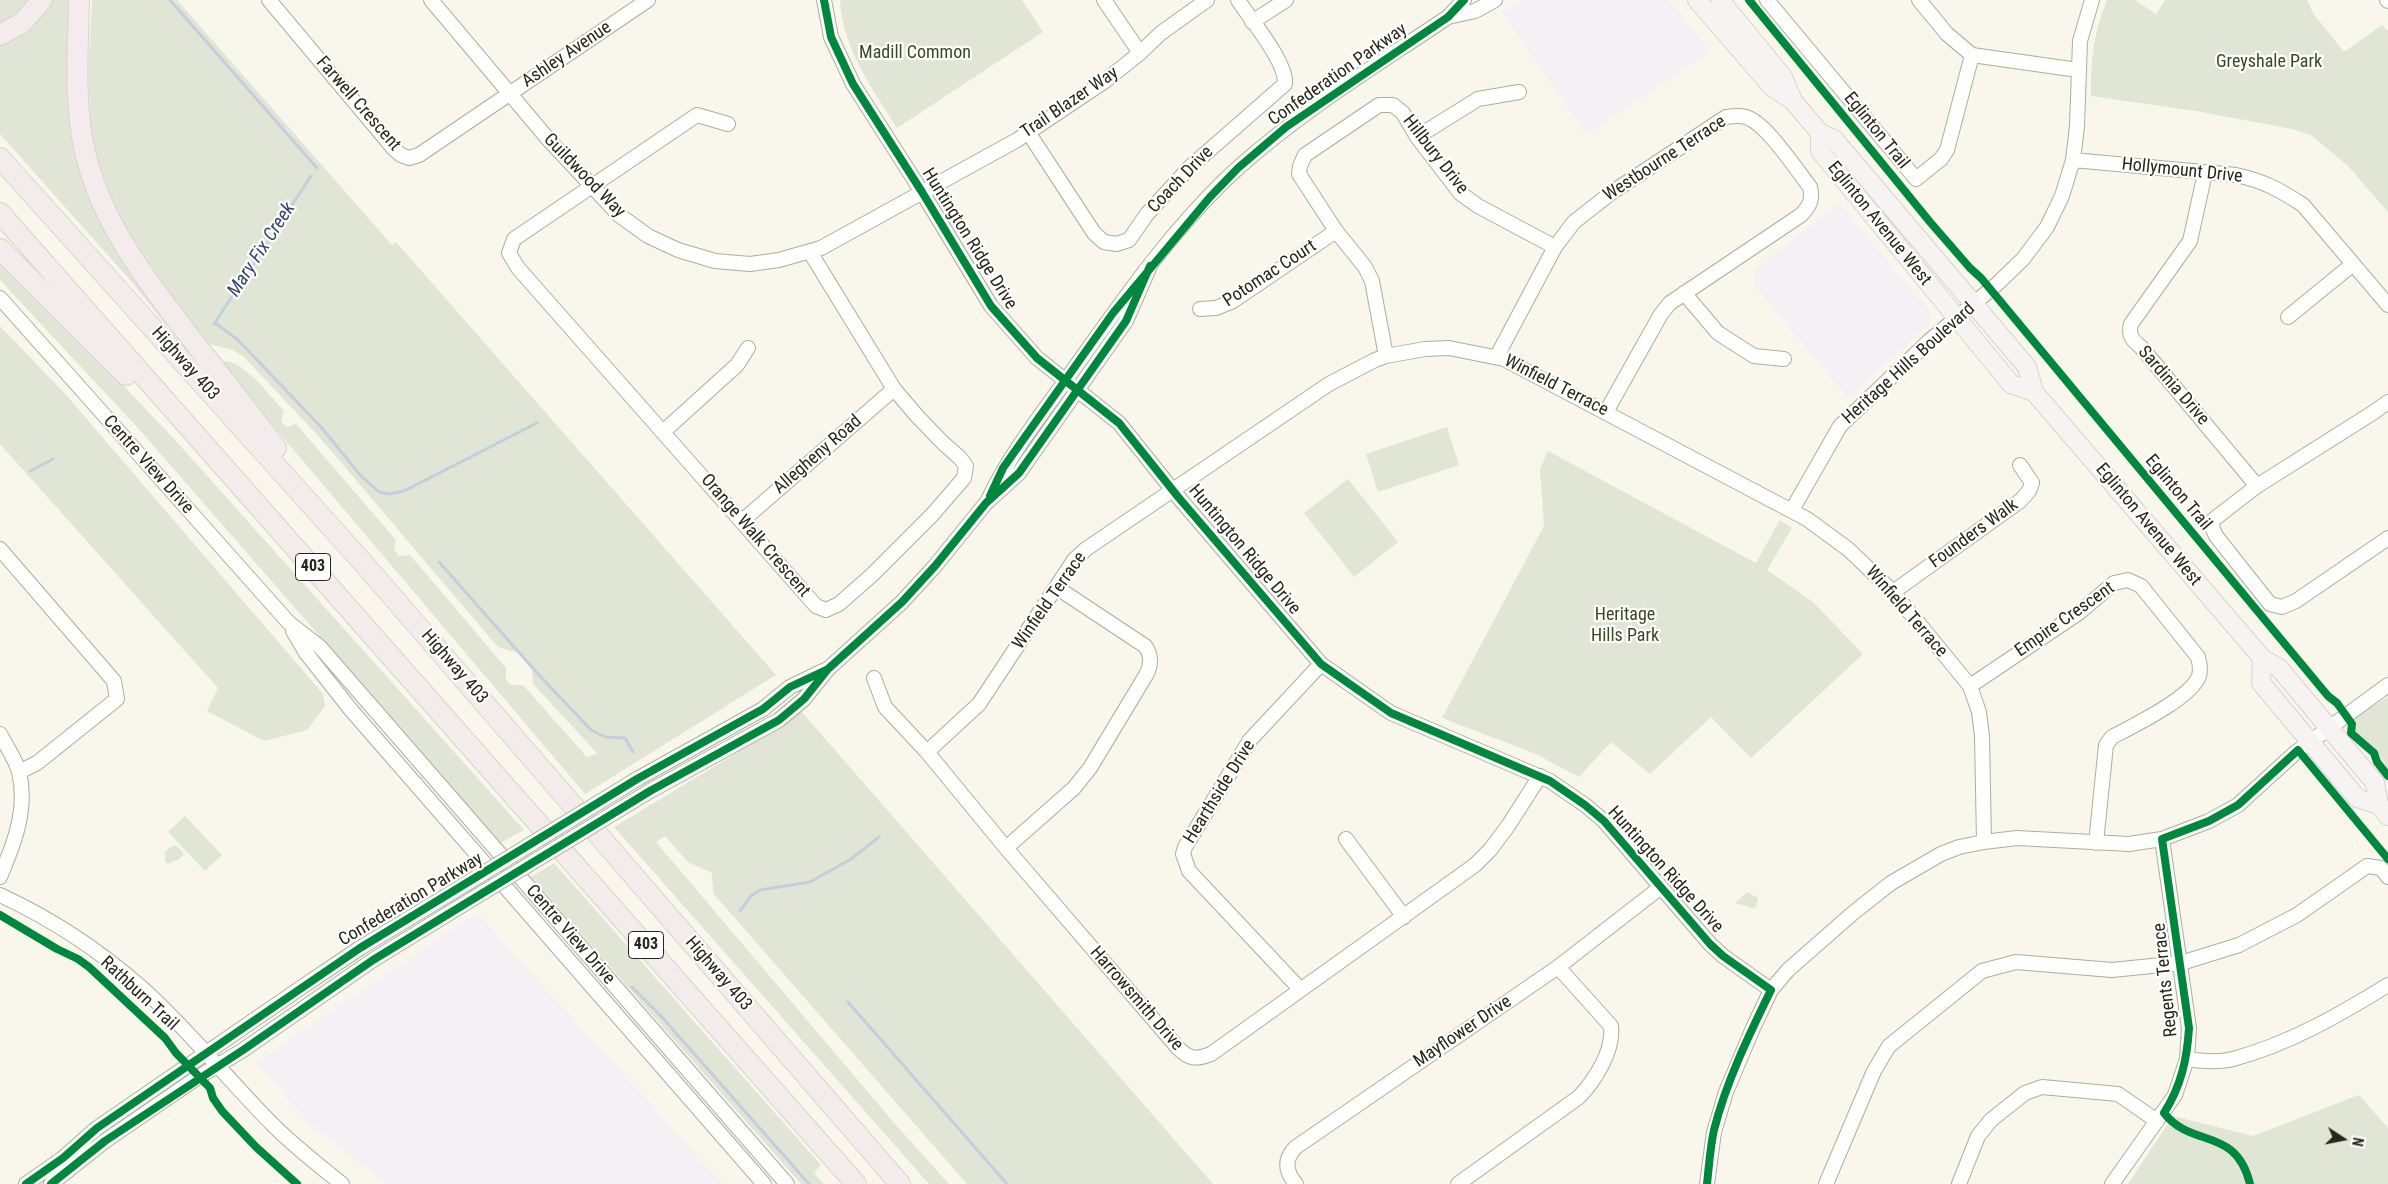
<!DOCTYPE html>
<html>
<head>
<meta charset="utf-8">
<style>
	body { margin:0 }
	#map { position:relative; width:2388px; height:1184px; overflow:hidden; background:#f9f6ec; font-family:"Roboto Condensed",sans-serif }
	canvas { display:block }
	.north { position:absolute; left:2318px; top:1114px; width:50px; height:50px; -webkit-text-stroke:4px #fff; paint-order:stroke; rotate:101deg; font-size:14px; font-weight:700; line-height:20px; text-align:center; color:#282519 }
	.north::after { content:''; display:block; margin:auto; width:18px; height:22px; background:#282519; clip-path:polygon(50% 0,100% 100%,50% 72%,0 100%) }
</style>
</head>
<body>
<div id="map">
<canvas width="2388" height="1184"></canvas>
<div class="north">N</div>
</div>
<script>
const context = document.querySelector('canvas').getContext('2d');
context.lineJoin = 'round';
function fill(path, color) {
  context.fillStyle = color;
  context.fill(path, 'evenodd');
}
function trace(path, color, width, dash) {
  context.strokeStyle = color;
  context.lineWidth = width;
  context.lineCap = dash ? 'butt' : 'round';
  context.setLineDash(dash || []);
  context.stroke(path);
}
function write(font, color, halo, rows, align = 'center') {
  context.font = font + ' "Roboto Condensed",sans-serif';
  context.lineWidth = 4.5;
  context.setLineDash([]);
  context.textBaseline = 'middle';
  context.strokeStyle = halo;
  context.fillStyle = color;
  for (const [text, x, y, turn = 0] of rows) {
    context.save();
    context.translate(x, y);
    context.rotate((+turn || 0) * Math.PI / 180);
    context.textAlign = isNaN(turn) ? turn : align;
    if (halo) context.strokeText(text, 0, 0);
    context.fillText(text, 0, 0);
    context.restore();
  }
}
fill(new Path2D(`
	M1521,0h148l42,51 -125,84 -84,-123z
	M1838,202l93,111 -1,11 -82,74 -94,-113 1,-15z
	M477,913l246,271h-337l-77,-61 -53,-61z`), '#f4f0f6');
fill(new Path2D(`
	M0,0h32l-9,12 -23,15z
	M46,0h24c-3,92 -5,155 40,239 15,28 41,57 60,83l-4,3 -36,-45 -130,-146v-94z
	M92,0h85l215,245 4,-3 380,433 -191,119 -310,-366 -53,-67c21,-2 48,35 62,50l-3,11 6,5 9,-3 100,116 -2,9 5,7 11,-1 96,113v12l5,5h12l64,72 11,-3 -65,-70 -1,-19 -11,-11 -23,-7 -178,-209 -75,-80 -12,-8 -24,-6 -48,-61 -35,-52 -25,-57 -10,-46 -3,-56z
	M840,0h182l21,32 -146,96c-24,-38 -55,-81 -57,-128z
	M2107,0h28l21,14 9,-14h142l6,13 31,39 38,-27 6,6v181l-40,-46 -37,-31 -19,-6 -96,-18 -105,-15c-1,-33 3,-65 16,-96z
	M0,260l62,61 113,119 349,390 -24,13 -362,-415 -138,-148z
	M0,326l67,70 256,298 2,12 -18,24 -43,11 -57,-30 11,-23 -218,-244z
	M1447,427l12,38 -81,27 -12,-38z
	M1548,451l208,112 24,-43 12,8 -25,42 46,32 50,52 -112,104 -40,-41 -61,57 -39,-32 -32,35 -43,-23 -94,-36 102,-192 -4,-57z
	M1348,479l50,63 -44,35 -50,-64z
	M2388,697v73l-14,-23 -19,-15 -1,-14z
	M794,710l7,1 412,473h-246l-254,-291 -1,-20 -24,-11 -23,-26 -9,6 239,282 54,60h-20l-315,-357 116,-70z
	M185,816l37,39 -17,16 -37,-39z
	M172,846h5l7,8 -6,6 -5,1 -4,3 -4,-2v-10z
	M554,863l267,302 -7,8 10,11h-23l-270,-307z
	M1747,892l11,6 -2,9 -4,1 -17,-5z
	M2359,1095l29,33v56h-260l45,-68 80,20z`), '#e1e5d5');
trace(new Path2D(`
	M170,0l147,168
	M215,323l23,17 83,87 40,49 18,16 10,2 15,-3 133,-68
	M214,324l97,-148
	M30,471l23,-12
	M439,562l100,113 52,55 14,7 20,1 8,14
	M740,911l11,-15 9,-6 50,-8 41,-23 28,-22
	M632,987l28,28 149,169
	M848,1002l159,182`), '#c4cedd', 3);
const minor = new Path2D(`
	M269,0l125,149 7,6 8,3 10,-3 229,-155
	M431,0l117,139 71,76 29,21 30,14 37,11 35,3 29,-4 42,-12 196,-108 88,-59 35,-28 21,-20 46,-33
	M824,0l7,37 22,47 69,108 69,114 46,52 82,65 60,75 142,166 70,49 159,68 35,24 19,16 106,123 13,12 48,34
	M1104,0l36,53
	M1767,0l149,179 25,-20 6,-9 25,-95
	M1919,0l28,34 25,21 106,15
	M2387,0l1,1
	M1448,17l27,-6 20,-11
	M1252,22l34,-22
	M728,124l-31,-9 -183,124 -5,14 9,15 298,338 10,4 13,-6 34,-30 59,-59 32,-37 2,-12 -6,-8 -17,-15 -26,-27 -23,-27 -84,-137
	M1028,132l66,101 10,9 12,2 13,-4 18,-26 43,-47 95,-83c2,-22 -35,-65 -47,-84
	M1417,137l61,-38 41,-7
	M2073,160l163,15c28,6 44,15 67,30l85,100
	M2205,173l-15,68 -59,83c-3,11 1,16 10,23l116,139
	M1684,293l34,40 36,23 30,3
	M0,298l289,325 31,24 467,537
	M1200,309l16,-1 17,-7 103,-70
	M2288,317l65,-53
	M1386,356l-14,-75 -7,-14 -29,-36 -37,-57 1,-8 5,-11 74,-50h14l10,8 14,24 43,56 18,13 77,41
	M1497,356l58,-109 19,-25 37,-29 115,-76c7,-1 13,-2 20,0 20,6 50,52 64,70 3,12 0,19 -9,28l-131,88 -9,11 -55,98
	M2388,402l-14,10 -117,74 -44,34 -1,7 4,9 54,68 12,3 14,-6 92,-63
	M664,431l73,-66 11,-17
	M989,498c23,-48 57,-89 87,-132 49,-69 100,-142 163,-199 64,-57 138,-102 209,-150l16,-17
	M1792,510l48,-84 89,-85 67,-56 27,-26 24,-32 15,-31 11,-36 4,-34 3,-85 12,-41
	M742,521l152,-132
	M0,549l114,132 3,18 -80,64 -18,9
	M1893,592l127,-91 9,-10 3,-8 -12,-18
	M293,631l13,22 45,57 413,474
	M874,678l11,29 42,45 79,96 172,200c11,11 18,12 33,6l264,-189 15,-15 18,-24 32,-50
	M1970,686l110,-74 34,-29 14,-3 13,6 57,71c2,7 3,12 1,19 -8,22 -66,50 -87,61l-6,8 -10,98
	M0,734c6,12 16,26 19,38 9,37 -5,72 -19,105
	M927,752l52,-48 95,-144 12,-11 243,-165 46,-24 11,-4 39,-7 24,-1 55,11 303,160 41,30 45,43 77,94 9,26 3,24 2,106
	M637,779l126,-70 27,-22 35,-17
	M650,791l129,-71 25,-21 24,-30 74,-67 33,-36 51,-63 33,-30 107,-152 24,-55
	M1346,839l58,78
	M1006,848l68,-60 16,-20 56,-93c5,-9 6,-20 -1,-29l-89,-59
	M0,895c52,24 99,55 142,93 47,42 86,92 131,137 21,21 45,40 69,59
	M1300,989l-111,-118 -6,-17 2,-7 65,-107 71,-76
	M2187,1059c14,2 31,4 46,0 56,-15 106,-44 155,-74
	M26,1184l37,-26 34,-30 208,-143 55,-37 104,-63
	M51,1184l54,-43 89,-61 49,-30 130,-90 101,-62
	M1296,1184c-11,-13 -12,-25 0,-37l262,-180 103,-80
	M1458,1184l121,-87c16,-17 35,-46 32,-71l-53,-59
	M1707,1184l7,-52 12,-40 27,-64 18,-38 17,-20 65,-57 38,-30 50,-29 18,-7 25,-5 33,-4 112,6 33,-5 47,-18 29,-16 57,-52 93,-68
	M1826,1184l48,-113 15,-25 93,-75 34,-9 96,8 69,-7 58,-18 58,-30 70,-49 14,2 7,9
	M1959,1184l19,-48 13,-16 34,-27 17,-6 76,7 39,27
	M2112,1184l63,-89 12,-36 2,-31 -27,-189`);
const major = new Path2D(`
	M1697,0l75,87 21,14 27,32 14,6 193,228 7,25 228,266 17,10 96,115 4,22 9,11
	M1720,0l63,77 10,24
	M1820,133v18l191,233 23,8
	M2262,658l-1,25 96,115 22,7`);
const highway = new Path2D(`
	M79,0c-1,48 -5,100 5,147 15,73 62,133 106,190 29,37 58,73 86,111
	M0,35l22,-12 20,-23
	M0,158l365,407 535,619
	M0,213l856,971
	M0,249l126,126`);
trace(minor, '#afaca1', 16);
trace(major, '#d6d4ce', 20);
trace(highway, '#d6d4ce', 22);
trace(minor, '#fefefc', 14);
trace(major, '#f8f3f3', 18);
trace(highway, '#f4ecec', 20);
const minorBridge = new Path2D(`
	M464,885l173,-106
	M474,898l176,-107`);
trace(minorBridge, '#afaca1', 16, []);
trace(minorBridge, '#fefefc', 14);
trace(new Path2D(`
	M824,0l7,37 22,47 69,108 69,114 46,52 82,65 60,75 142,166 70,49 159,68 35,24 19,16 106,123 13,12 48,34c-22,45 -45,92 -57,140 -4,18 -5,36 -7,54
	M1749,0l181,222 40,46 11,10 347,418 9,7 15,21 -1,9 23,20 3,9 11,14
	M990,496l13,-28 110,-155 97,-116 28,-29 48,-41 162,-110 16,-17
	M0,915l57,34 21,10 11,8 76,71 11,15 34,35 3,10 9,13 34,36 41,37
	M26,1184l37,-26 34,-30 263,-180 277,-169 126,-70 27,-22 36,-17
	M51,1184l54,-43 138,-91 130,-90 277,-169 129,-71 25,-21 24,-30 74,-67 33,-36 51,-63 33,-30 107,-152 24,-55
	M2250,1184c-14,-58 -58,-35 -86,-71 17,-27 23,-53 25,-85l-27,-189 47,-18 29,-16 60,-55 90,109`), '#00873e', 8);
for (const [x, y, w] of [
	[313,567,35],
	[646,945,35]
]) {
  const box = new Path2D();
  box.roundRect(x - w / 2, y - 13.5, w, 27, 4);
  context.fillStyle = '#fff';
  context.fill(box);
  trace(box, '#282519', 1);
}
write('bold 16px', '#282519', null, [
	["403",313,567],
	["403",646,945]
]);
write('18px', '#374a1f', '#fff', [
	["Madill Common",915,53],
	["Greyshale Park",2269,62],
	["Heritage",1625,615],
	["Hills Park",1625,636]
]);
write('18px', '#282519', '#fff', [
	["Ashley Avenue",567,55,-34],
	["Confederation Parkway",1338,75,-35],
	["Trail Blazer Way",1070,103,-34],
	["Farwell Crescent",358,104,49],
	["Eglinton Trail",1876,131,51],
	["Hillbury Drive",1435,155,52],
	["Westbourne Terrace",1665,159,-33],
	["Hollymount Drive",2182,171,6],
	["Guildwood Way",584,176,46],
	["Coach Drive",1181,180,-46],
	["Eglinton Avenue West",1879,224,51],
	["Huntington Ridge Drive",969,239,58],
	["Potomac Court",1270,274,-33],
	["Highway 403",185,364,48],
	["Heritage Hills Boulevard",1909,364,-42],
	["Winfield Terrace",1556,386,27],
	["Sardinia Drive",2173,386,49],
	["Allegheny Road",818,455,-41],
	["Centre View Drive",148,465,48],
	["Eglinton Trail",2178,493,50],
	["Eglinton Avenue West",2148,525,50],
	["Founders Walk",1974,534,-36],
	["Orange Walk Crescent",755,536,49],
	["Huntington Ridge Drive",1244,550,50],
	["Winfield Terrace",1050,601,-55],
	["Winfield Terrace",1906,612,49],
	["Empire Crescent",2065,620,-35],
	["Highway 403",454,667,49],
	["Hearthside Drive",1220,792,-58],
	["Huntington Ridge Drive",1665,870,48],
	["Confederation Parkway",411,900,-31],
	["Centre View Drive",570,935,49],
	["Highway 403",718,974,49],
	["Regents Terrace",2166,980,-96],
	["Rathburn Trail",139,994,43],
	["Harrowsmith Drive",1136,999,49],
	["Mayflower Drive",1463,1032,-34]
]);
write('italic 19px', '#31466d', '#fff', [
	["Mary Fix Creek",262,250,-57]
]);
</script>
</body>
</html>
